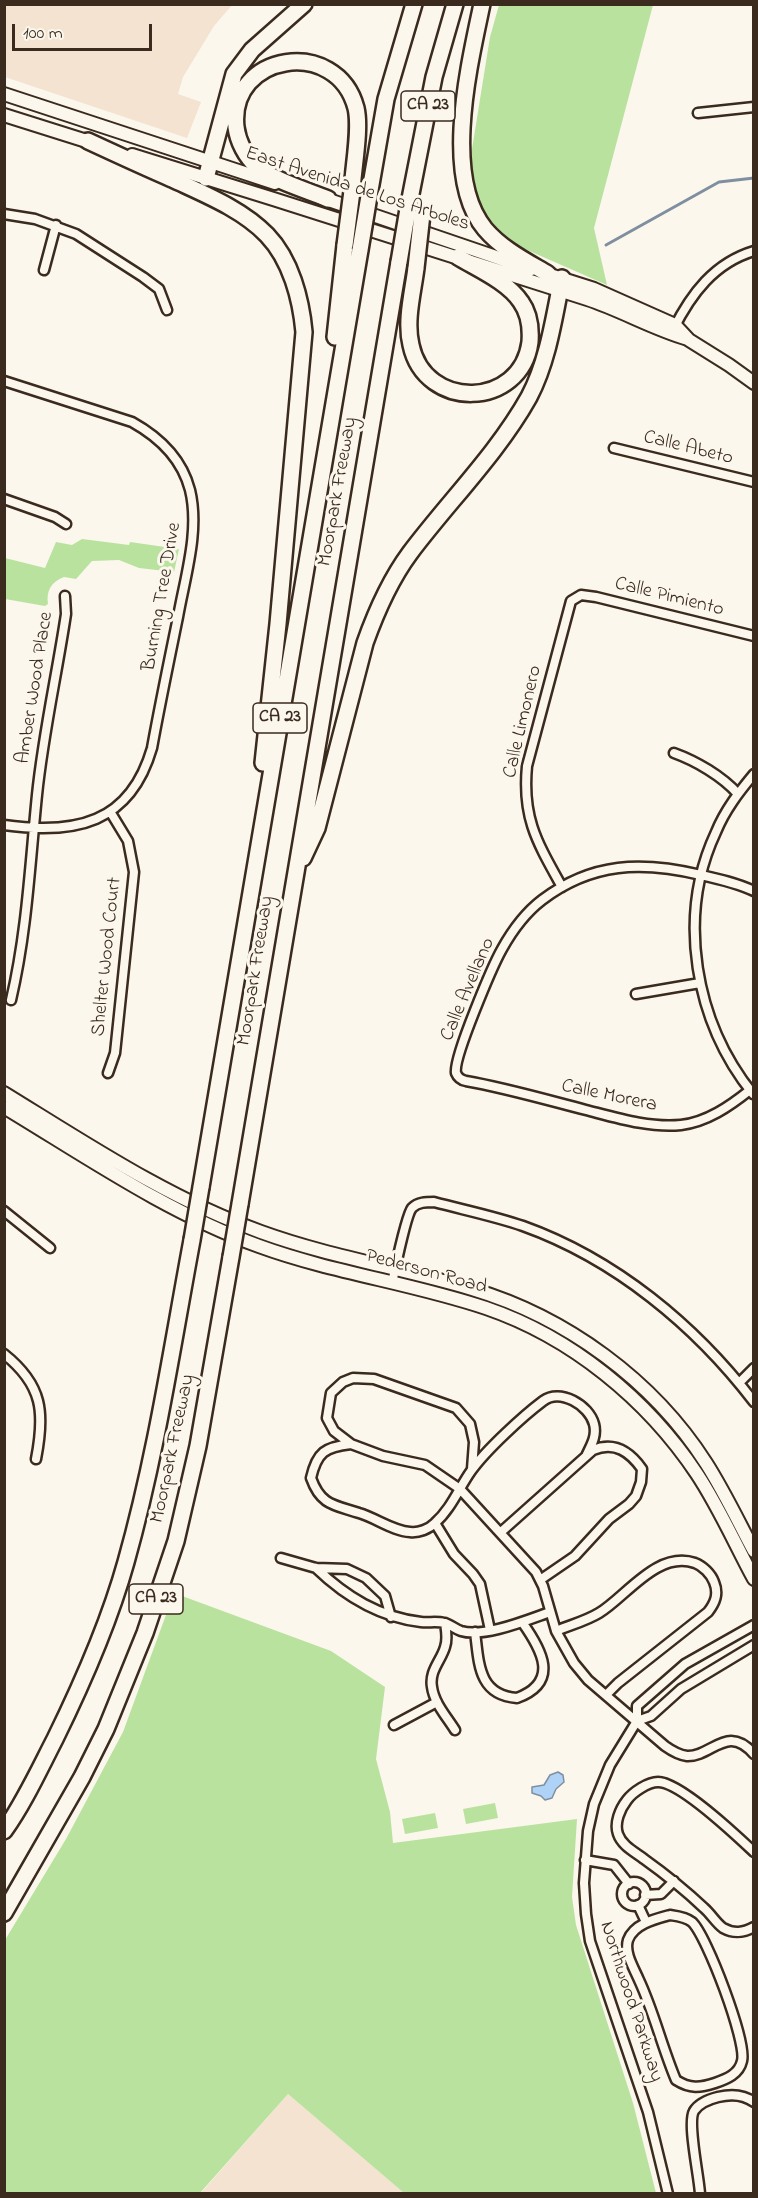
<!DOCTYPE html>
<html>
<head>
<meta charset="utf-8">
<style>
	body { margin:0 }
	#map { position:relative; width:758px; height:2198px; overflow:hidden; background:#fbf7ec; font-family:"Indie Flower",sans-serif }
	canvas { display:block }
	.frame { position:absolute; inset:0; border:6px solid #3b2a1e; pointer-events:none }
	.scale { position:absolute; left:12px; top:24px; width:140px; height:27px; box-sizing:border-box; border:3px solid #3b2a1e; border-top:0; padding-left:8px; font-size:18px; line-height:21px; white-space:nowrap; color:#3b2a1e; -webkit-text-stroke:4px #fbf7ec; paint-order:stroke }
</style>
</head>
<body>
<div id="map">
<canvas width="758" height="2198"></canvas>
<div class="frame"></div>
<div class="scale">100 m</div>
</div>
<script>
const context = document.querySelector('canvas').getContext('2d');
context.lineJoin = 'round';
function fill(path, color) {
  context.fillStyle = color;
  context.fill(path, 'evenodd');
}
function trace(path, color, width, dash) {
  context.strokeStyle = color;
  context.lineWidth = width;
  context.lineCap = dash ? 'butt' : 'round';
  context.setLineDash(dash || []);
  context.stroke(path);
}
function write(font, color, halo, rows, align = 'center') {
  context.font = font + ' "Indie Flower",sans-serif';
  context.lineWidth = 6;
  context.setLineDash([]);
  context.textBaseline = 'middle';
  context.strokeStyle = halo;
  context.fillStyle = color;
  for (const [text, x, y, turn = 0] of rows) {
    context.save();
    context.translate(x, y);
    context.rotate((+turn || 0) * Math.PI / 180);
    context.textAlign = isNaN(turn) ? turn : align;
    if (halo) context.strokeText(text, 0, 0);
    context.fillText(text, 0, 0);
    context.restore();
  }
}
fill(new Path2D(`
	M5,4h227v1l-18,21 -31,51 -5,17 23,8 -14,36 -182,-61z
	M288,2094l116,99 -204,1z`), '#f3e3d0');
fill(new Path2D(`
	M499,5h154l-59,223 13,57 -89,-39 -22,-16 -17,-24 -8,-27 1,-30 18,-112z
	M82,539l47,6 1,-3 49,7 -5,23 -35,-4 -20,-8 -27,1 -16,18 -12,-2c-13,5 -18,14 -16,27l-3,2 -40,-7v-41l40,10 11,-26 16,3z
	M174,1593l157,58 54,36 -9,72 14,53 3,31 184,-24 -5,78 4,28 57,178 23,90h-252l-116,-99 -88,99h-195v-253l61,-101 57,-107z
	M495,1803l3,15 -32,6 -3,-15z
	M435,1813l3,15 -33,6 -3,-15z`), '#b9e29f');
const water = new Path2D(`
	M558,1772l5,3 1,7 -8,7 -4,9 -7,2 -4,-4 -9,-3v-6l12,-2 6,-10z`);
fill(water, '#aed3f7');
trace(water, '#808fa0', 1.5);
trace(new Path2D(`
	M606,245l113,-63 35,-4`), '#808fa0', 3);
const street = new Path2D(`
	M698,113l56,-6
	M4,214l31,5 41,15 67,43 16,12 8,21
	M44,270l12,-45
	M673,330c18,-36 41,-67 81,-79
	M4,381l128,41c27,15 50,37 58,68 10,41 -5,87 -12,127 -9,44 -18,87 -26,131 -22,76 -77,87 -148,77
	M614,448l140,34
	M4,499l51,18 11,7
	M674,753c22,8 48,23 64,41
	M562,887c-25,-45 -40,-69 -35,-121l44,-165 10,-6 15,2 158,39
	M636,994l64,-11
	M11,1000c16,-68 19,-136 26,-205 6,-60 20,-121 29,-181l-1,-18
	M108,1073l7,-20 19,-181 -6,-31 -17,-28
	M750,1090c-20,16 -43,32 -69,35 -32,3 -64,-7 -95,-15 -39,-10 -80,-22 -120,-29 -5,-1 -8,-3 -10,-8 -3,-15 37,-108 46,-124 10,-18 23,-36 40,-49 50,-38 100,-39 159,-25 18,4 36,8 53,16
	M753,1094c-58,-72 -77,-177 -37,-262 9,-22 23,-40 38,-58
	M4,1211l46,37
	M392,1283c3,-13 14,-68 20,-75 6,-6 14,-6 22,-6 30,8 60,14 89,24 92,33 172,99 231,176
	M4,1354c39,31 41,59 32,105
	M739,1383l15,-15
	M351,1444c-26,3 -34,8 -40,34 10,28 24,27 48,35 17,5 34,18 51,19 9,1 19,-3 25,-9 16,-14 24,-35 36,-52 15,-21 52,-55 72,-70 17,-13 46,4 51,23 3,11 -2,20 -7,30
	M472,1469l2,-27 -4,-18 -14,-16 -82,-29 -21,-1 -10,4 -12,11 -4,25 7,13 17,13 32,12 42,9 35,24 76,83 7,14 13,45 18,32 14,17 77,66c7,5 14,9 22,10 25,1 40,-33 67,-2
	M435,1523l19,31 19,20 7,10 10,46
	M501,1532l92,-82c22,-9 37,2 49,19l-1,13 -5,14 -7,8 -20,15 -34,37 -35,24
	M281,1558l35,10 31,1 19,9 19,18 6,21
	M316,1568c30,29 63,49 105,54 7,1 16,-1 23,1 6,1 11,6 17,8 23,7 66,-11 89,-19
	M445,1623c1,7 3,16 0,24 -4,14 -16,24 -13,40 2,16 15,30 23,43
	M556,1631c14,-6 30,-10 43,-18 27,-16 58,-63 96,-50 8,3 16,11 19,19 5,12 1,21 -6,30l-90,71 -12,12
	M475,1632c4,31 3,63 42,66 43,-16 25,-48 5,-76
	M637,1721l14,-5 30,-27 73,-44
	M394,1725l43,-23
	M754,1852c-17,-16 -74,-70 -96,-70 -10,0 -25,10 -31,18 -7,9 -13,23 -9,34 4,12 17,18 26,25 21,15 41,31 60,49 7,6 12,15 19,20 11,6 20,5 31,-1
	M585,1860l29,5 15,19
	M622 1894a12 12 0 1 1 24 0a12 12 0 1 1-24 0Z
	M645,1895l16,-1 13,-13
	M638,1905l8,17
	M670,1915c7,1 16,2 22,7 15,14 55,120 50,139 -3,13 -15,18 -27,22 -15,5 -25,6 -39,-3 -14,-33 -22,-68 -37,-100 -5,-12 -15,-27 -11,-40 6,-16 27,-21 42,-25z
	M668,2194l-20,-82 -58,-171 -4,-27 -2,-31 4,-52 6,-27 16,-39 27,-44v-15l48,-42 69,-39
	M700,2194c-1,-19 -13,-71 -6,-83 5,-8 16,-12 24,-14 12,-3 25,-3 36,5`);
const secondary = new Path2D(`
	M4,94l271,89
	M4,115l92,29
	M132,155c152,47 304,95 455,144 34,11 66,30 101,40
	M320,197l211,72
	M553,276l41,13 81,36 14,15 40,25 25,18
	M4,1093c83,51 165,106 257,139 69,25 141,36 211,57 94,28 181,91 234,174 18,28 32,58 48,88
	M4,1107c83,50 164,106 255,139 74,27 153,37 227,62 85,29 161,91 211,166 22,33 38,70 57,105`);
const highway = new Path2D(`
	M482,4c-13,62 -40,173 3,225 17,20 41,32 63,45
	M88,141c28,13 56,26 84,38 32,15 70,30 95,56 24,25 34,64 37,97l-26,292 -15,139
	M206,178l28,-104 18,-24 52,-46
	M369,196l17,-97 28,-95
	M328,199c-19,-8 -56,-19 -71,-32 -11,-10 -19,-25 -21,-40 -8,-74 101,-91 120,-19 5,21 -3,61 -4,83
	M408,209l26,-132 21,-73
	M416,268c-3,24 -11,53 -5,77 14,66 110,64 119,-3 1,-14 -1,-29 -9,-40 -13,-20 -43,-33 -63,-45
	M335,337l10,-92
	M303,858l14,-30 48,-185c11,-31 25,-63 45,-90 39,-52 87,-99 119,-156 19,-36 25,-79 33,-119
	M201,1187l159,-937
	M240,1204l159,-942
	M4,1831c20,-28 35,-61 51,-92 28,-57 54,-116 71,-177 30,-106 46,-215 66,-322
	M4,1913l78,-136 24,-48 39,-96 31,-92 22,-95 33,-189`);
trace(street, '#3b2a1e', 13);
trace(secondary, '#3b2a1e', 16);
trace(highway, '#3b2a1e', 20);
trace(street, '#fbf7ec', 8);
trace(secondary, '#fbf7ec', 12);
trace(highway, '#fbf7ec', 15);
const highwayBridge = new Path2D(`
	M345,245l7,-54
	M360,250l9,-54
	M399,262l9,-53
	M416,268l6,-54
	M192,1240l9,-53
	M231,1257l9,-53`);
trace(highwayBridge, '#3b2a1e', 20, []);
trace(highwayBridge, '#fbf7ec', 15);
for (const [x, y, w] of [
	[428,106,54],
	[280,718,54],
	[156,1599,54]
]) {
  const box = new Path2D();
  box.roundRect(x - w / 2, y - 15, w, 30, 4.5);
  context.fillStyle = '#fbf7ec';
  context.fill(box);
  trace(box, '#3b2a1e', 1.5);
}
write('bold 18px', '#3b2a1e', null, [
	["CA 23",428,106],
	["CA 23",280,718],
	["CA 23",156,1599]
]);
write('20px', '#3b2a1e', '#fbf7ec', [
	["East Avenida de Los Arboles",357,190,18],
	["Calle Abeto",688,449,14],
	["Moorpark Freeway",339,492,-80],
	["Burning Tree Drive",163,597,-80],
	["Calle Pimiento",669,598,14],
	["Amber Wood Place",36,688,-81],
	["Calle Limonero",524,722,-77],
	["Shelter Wood Court",108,957,-84],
	["Moorpark Freeway",257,971,-81],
	["Calle Avellano",469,990,-67],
	["Calle Morera",609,1097,12],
	["Pederson Road",426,1273,15],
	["Moorpark Freeway",174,1449,-78],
	["Northwood Parkway",630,2002,72]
]);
</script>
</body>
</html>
